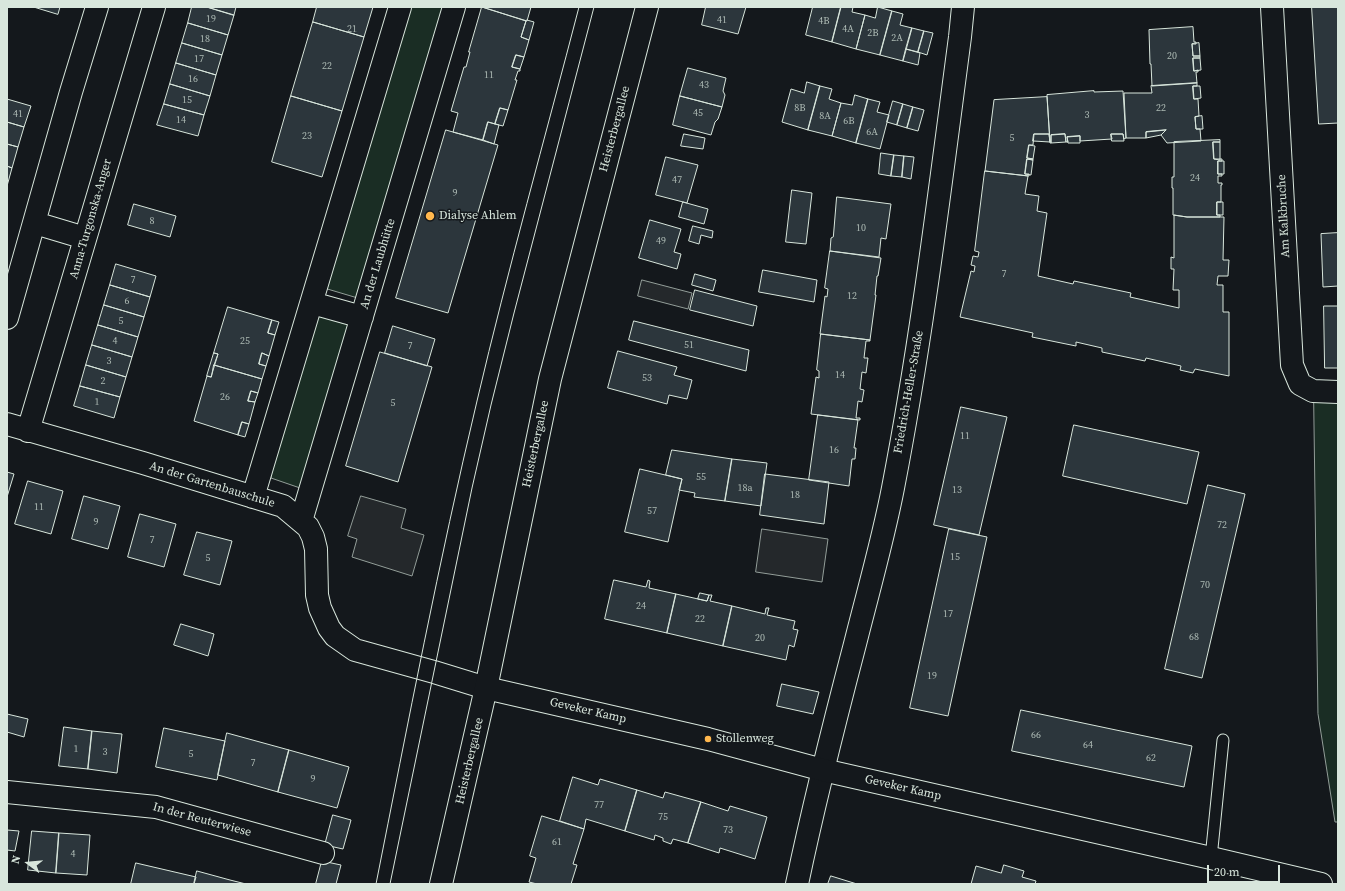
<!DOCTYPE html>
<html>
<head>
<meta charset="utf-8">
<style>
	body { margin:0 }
	#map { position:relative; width:1345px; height:891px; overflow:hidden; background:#14181c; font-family:"Source Serif 4",serif }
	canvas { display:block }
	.frame { position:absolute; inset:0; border:8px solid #d8e6dc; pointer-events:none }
	.north { position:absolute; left:8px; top:843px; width:40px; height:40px; -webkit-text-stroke:3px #14181c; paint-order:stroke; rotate:286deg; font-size:11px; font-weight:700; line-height:16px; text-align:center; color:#d8e6dc }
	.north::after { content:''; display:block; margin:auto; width:14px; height:18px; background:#d8e6dc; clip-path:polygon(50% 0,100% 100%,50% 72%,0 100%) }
	.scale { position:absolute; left:1207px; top:865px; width:73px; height:18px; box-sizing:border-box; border:2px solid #d8e6dc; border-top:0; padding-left:5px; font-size:12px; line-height:14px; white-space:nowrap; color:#d8e6dc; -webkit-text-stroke:3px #14181c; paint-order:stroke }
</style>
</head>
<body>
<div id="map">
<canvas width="1345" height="891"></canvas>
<div class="frame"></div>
<div class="north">N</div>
<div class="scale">20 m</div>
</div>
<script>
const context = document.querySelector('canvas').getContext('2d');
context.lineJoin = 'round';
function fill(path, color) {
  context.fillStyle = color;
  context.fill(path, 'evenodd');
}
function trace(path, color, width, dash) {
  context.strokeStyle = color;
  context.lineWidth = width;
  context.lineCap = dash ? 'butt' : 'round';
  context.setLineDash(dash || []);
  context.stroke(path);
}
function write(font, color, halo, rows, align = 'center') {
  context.font = font + ' "Source Serif 4",serif';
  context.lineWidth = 3;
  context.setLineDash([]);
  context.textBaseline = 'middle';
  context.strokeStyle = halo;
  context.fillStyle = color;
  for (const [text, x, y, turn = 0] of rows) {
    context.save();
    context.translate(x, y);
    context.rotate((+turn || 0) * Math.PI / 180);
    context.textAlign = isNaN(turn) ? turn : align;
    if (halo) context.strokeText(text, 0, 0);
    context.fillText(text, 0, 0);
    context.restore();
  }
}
const green = new Path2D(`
	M408,7h39l-86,292 -37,-11z
	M318,315l31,7 -46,167 -32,-11v-8z
	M1314,395l24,1v426h-3l-17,-108z`);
fill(green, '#1a2d24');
trace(green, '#939e99', 1);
const parking = new Path2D(`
	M642,280l50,13 -4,16 -50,-13z
	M361,496l45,13 -5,19 23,7 -12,41 -60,-19 5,-18 -9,-3z
	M762,529l66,10 -6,43 -66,-10z`);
fill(parking, '#24282b');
trace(parking, '#939e99', 1);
const building = new Path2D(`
	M34,7h26l-2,7z
	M192,7h15l27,8 -6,20 -40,-12z
	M207,7h29l-2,8z
	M317,7h56l-9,30 -51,-15z
	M482,7l44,14 -5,16 8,3 -5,17 -8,-2 -4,12 8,2v2h-2l-3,9h2l-9,30 -8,-2 -5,16 -7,-2 -5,18 -30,-8 5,-19 -7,-2 13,-44h2l4,-15h-1z
	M486,7h45l-4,14 -42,-13z
	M706,7h40l-8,27 -36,-9z
	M813,7h28l-9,35 -26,-7z
	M841,7h12l-1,5 13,3 -9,34 -24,-7z
	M878,7l14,4 -12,44 -24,-6 9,-34 10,3z
	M1312,7h26v116l-19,1z
	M892,11l11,3 -3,11 12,3 -9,33 -23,-6z
	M527,20l7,2 -5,18 -8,-3 5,-16z
	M313,22l51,15 -22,74 -51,-15z
	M188,23l40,12 -6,20 -40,-12z
	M1193,27l1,15h2v2h-4l1,12h7v2h-7l1,13 4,-1v2h-2l1,11 -45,3 -1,-22h-1l-1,-34z
	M912,28l12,3 -6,21 -12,-3z
	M924,31l9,2 -6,22 -9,-3z
	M182,43l40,12 -6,20 -40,-12z
	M1199,43l1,13h-7l-1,-12z
	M906,49l14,4 -2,12 -15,-4z
	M516,55l8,2 -4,12 -8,-2z
	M1193,58h7l1,12 -7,1z
	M176,63l40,12 -6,21 -40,-12z
	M688,68l38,10 -3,13 2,4 -3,12 -42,-11z
	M807,82l13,4 -12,44 -26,-8 9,-33 13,4z
	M1197,83v3h-4l1,13h4l1,17 -4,1 1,12h4l1,12 -34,2 -6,-8 5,-5 -20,2v6h-20l-2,-45h28l-1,-7z
	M170,84l40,12 -6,19 -40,-11z
	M820,86l12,3 -3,10 12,4 -9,33 -24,-6z
	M1193,86h7l1,12 -7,1z
	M1094,91v1l29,-1 3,47 -2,1 -1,-5h-12l1,5 -32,2v-5l-13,1 1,5h-2l-1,-8 -14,1v8h-1l-3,-48z
	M855,95l13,4 -12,44 -24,-7 9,-33 11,2z
	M291,96l51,15 -20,66 -50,-15z
	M680,96l42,11 -4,12 -3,3 -4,13 -38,-10z
	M1047,97l3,45 -1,-8h-15l-1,11h-4l-2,13 6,1v1l-6,-1 -2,15h4v2l-44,-5 9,-71z
	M7,99l24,7 -7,21 -17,-5z
	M868,99l12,3 -3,10 12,3 -9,34 -24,-6z
	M893,101l10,3 -6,21 -10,-3z
	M164,104l40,11 -6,21 -41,-11z
	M903,104l10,3 -6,21 -10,-3z
	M913,107l11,3 -6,21 -11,-3z
	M500,108l8,2 -5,16 -8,-2z
	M1202,116l1,13h-7l-1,-12z
	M7,122l17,5 -6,20 -11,-3z
	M488,122l11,3 -5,19 -11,-4z
	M446,130l52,15 -50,168 -52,-15z
	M1166,130l-5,5 -15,3v-6z
	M684,134l21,4 -2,11 -22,-3z
	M1034,134h15l1,8 -17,-1z
	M1065,134l1,8 -15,1v-8z
	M1111,134h12l1,7h-12z
	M1080,136v7h-12l-1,-6z
	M1220,140v2h-7l1,17h8v2h-4v13h4v2h-4v7h4v2h-1v17h-4v13h3v2h-33l-14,-2v-27h-1v-11h2v-35z
	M1213,142h7v18l-6,-1z
	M7,144l11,3 -6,21 -5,-2z
	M1029,145l6,1 -2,13 -6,-1z
	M881,153l13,2 -3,21 -12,-2z
	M894,155l10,1 -2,21 -11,-1z
	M904,156l10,1 -3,22 -9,-2z
	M666,157l32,8 -11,38 -31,-8z
	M1027,159l6,1 -2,15 -6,-1z
	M1218,161h6v13h-6z
	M7,166l5,2 -5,18z
	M985,171l43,5 -3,18 14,2 -2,15 10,2 -9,63 35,8 1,-3 57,12 -1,4 49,11v-18h-6l1,-21h-3v-12l3,1v-43l13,2h37l-1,43h6l-1,16h-10l-1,9h6v27h6v64l-34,-7 -2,4 -13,-3 1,-4 -35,-8 -1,3 -43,-9v-4l-26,-6v4l-44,-9 1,-4 -73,-16 11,-46 3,1 1,-6 -4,-1 2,-9 5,1 1,-5 -4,-1z
	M792,190l20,3 -6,51 -20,-2z
	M837,197l54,7 -5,35 -5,-1 -2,19 -49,-6 1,-13 2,-1z
	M683,202l25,7 -4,15 -25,-7z
	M1217,202h6v13h-6z
	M134,204l42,12 -6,21 -42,-12z
	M650,220l31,9 -7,23 7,2 -4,15 -38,-11z
	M693,226l20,5 -1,7 -11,-3 -2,9 -10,-3z
	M1338,233v53l-15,1 -2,-53z
	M830,251l51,7 -3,18h-1l-2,19h1l-6,45 -50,-6 5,-38 2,1 1,-8 -3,-1z
	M116,264l40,12 -6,21 -40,-12z
	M763,270l54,10 -3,22 -55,-10z
	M695,274l21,6 -3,11 -21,-6z
	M110,285l40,12 -6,20 -40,-12z
	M695,290l62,16 -4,20 -63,-16z
	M104,305l40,12 -6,20 -40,-12z
	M1324,306h14v62h-13z
	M228,307l44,13 -4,13 7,2 -6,21 -7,-3 -3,11 7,2 -4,13 -48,-14 4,-11 -4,-1z
	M272,320l7,2 -4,13 -7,-2z
	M634,321l115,29 -3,21 -117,-31z
	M98,325l40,12 -6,20 -40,-12z
	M393,326l42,13 -8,27 -42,-13z
	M821,334l49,6v1h-4l-2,17h4l-2,15 -4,-1 -2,17 4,1 -2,12 -4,-1 -2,17h4v2l-49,-6 5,-37 3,1v-7l-2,-1z
	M92,345l40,12 -6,20 -40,-12z
	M618,351l59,16 -3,8 18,5 -5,19 -18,-4 -2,9 -59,-16z
	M380,352l52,15 -34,115 -52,-16z
	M214,353l4,1 -7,23 -4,-1z
	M262,353l7,3 -3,10 -7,-2z
	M86,365l40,12 -6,20 -40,-11z
	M214,365l48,14 -4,14 -7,-2 -3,10 7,1 -6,22 -7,-2 -4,13 -44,-14 13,-45 4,1z
	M80,386l40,11 -6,21 -40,-12z
	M251,391l7,2 -3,9 -7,-1z
	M961,407l46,10 -28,118 -45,-10z
	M818,415l40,5 -4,28h2l-1,11h-3l-3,27 -40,-6z
	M242,422l7,2 -4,13 -7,-2z
	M1074,425l125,27 -12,52 -124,-28z
	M672,450l60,9 -7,42 -31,-4 1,-4 -16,-3 3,-11 -16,-4z
	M732,459l35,4 -6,43 -36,-5z
	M640,469l42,10 -14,63 -43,-10z
	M7,472l7,2 -7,23z
	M765,474l64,8 -5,42 -64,-9z
	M28,481l35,10 -12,43 -36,-10z
	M1208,485l37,9 -43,184 -37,-9z
	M84,496l36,10 -12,43 -36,-10z
	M140,514l36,10 -12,43 -36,-10z
	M949,529l38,8 -39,179 -38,-8z
	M197,532l35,9 -12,44 -36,-10z
	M614,580l32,7 2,-7 2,1 -1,7 27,6 -9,39 -62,-14z
	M700,593l9,2 -2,6 -9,-2z
	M676,594l31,7 2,-6h3l-2,6 22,5 -9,40 -56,-13z
	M732,606l33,8 1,-6h3l-2,7 28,6 -2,8 5,1 -4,17 -5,-2 -3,15 -63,-14z
	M181,624l33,10 -6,22 -34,-11z
	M782,684l37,8 -6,22 -36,-8z
	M1021,710l171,36 -8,41 -172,-36z
	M7,714l21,5 -4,18 -17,-5z
	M64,727l28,4 -4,38 -29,-3z
	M164,728l61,13 -8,39 -61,-13z
	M92,731l30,3 -5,39 -29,-4z
	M227,733l62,17 -11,42 -60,-17z
	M289,750l60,17 -12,41 -59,-16z
	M573,777l25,8 2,-6 37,11 -12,41 -39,-12 -2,10 -24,-8z
	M637,790l26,8 2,-6 36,10 -13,41 -15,-4 -2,5 -8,-3v-3l-8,-3 -1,5 -29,-9z
	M701,802l27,9 2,-5 37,11 -12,42 -35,-11 -1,5 -31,-10z
	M333,815l18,5 -8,29 -18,-4z
	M542,816l42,13 -11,35 4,1 -6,19h-34l-8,-2 7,-24 -6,-2z
	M7,830l12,1 -4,20 -8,-1z
	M32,831l27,2 -3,40 -28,-3z
	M59,833l31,2 -3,40 -31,-2z
	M322,861l19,4 -5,19h-20z
	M136,863l60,14 -2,7h-63z
	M1004,865l20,6 -2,6 14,4 -1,3h-64l5,-18 25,7z
	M197,871l33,9 16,4h-52z
	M831,876l26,8h-29z`);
fill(building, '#2c363c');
trace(building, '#d8e6dc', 1);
const lane = new Path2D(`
	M1211,858l12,-118`);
const street = new Path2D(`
	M1272,7l20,358 8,19 13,7 25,1
	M35,223l50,15
	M312,303l50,14
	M7,318l64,-226 26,-85
	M7,424l136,39 140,43 25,21 5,10 3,12 1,46 3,13 9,20 6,8 20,14 79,22 52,16
	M28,431l126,-424
	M253,497l147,-490
	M301,521l153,-514
	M7,792l149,15 167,46
	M797,884c17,-81 37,-160 58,-240 13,-52 28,-104 38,-156 29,-150 47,-300 67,-451l3,-30`);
const secondary = new Path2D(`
	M486,688l222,51 115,31 388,88 110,26
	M441,884l45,-196 64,-309 97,-372`);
trace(lane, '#d8e6dc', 13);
trace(street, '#d8e6dc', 24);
trace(secondary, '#d8e6dc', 24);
trace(lane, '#14181c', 11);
trace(street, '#14181c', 22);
trace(secondary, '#14181c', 22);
trace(new Path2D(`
	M376,884c32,-161 63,-323 101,-483 31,-132 68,-263 102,-394
	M390,884l82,-396 19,-83 23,-92 80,-306`), '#d8e6dc', 1);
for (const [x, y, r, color] of [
	[430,216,5,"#ffb74d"],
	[708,739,4,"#ffb74d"]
]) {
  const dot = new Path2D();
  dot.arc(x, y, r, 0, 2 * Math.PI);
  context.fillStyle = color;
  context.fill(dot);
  trace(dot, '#14181c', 1.5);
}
write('10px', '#adbab4', null, [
	["19",211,19],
	["41",722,20],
	["4B",824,21],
	["21",352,29],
	["4A",848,29],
	["2B",873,33],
	["2A",897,38],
	["18",205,39],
	["20",1172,56],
	["17",199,59],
	["22",327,66],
	["11",489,75],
	["16",193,79],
	["43",704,85],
	["15",187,100],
	["8B",800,108],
	["22",1161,108],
	["45",698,113],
	["41",18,114],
	["3",1087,115],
	["8A",825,116],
	["14",181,120],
	["6B",849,121],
	["6A",872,132],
	["23",307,136],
	["5",1012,138],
	["24",1195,178],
	["47",677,180],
	["9",455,193],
	["8",152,221],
	["10",861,228],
	["49",661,241],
	["7",1004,274],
	["7",133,280],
	["12",852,296],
	["6",127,301],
	["5",121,321],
	["4",115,341],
	["25",245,341],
	["51",689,345],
	["7",410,346],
	["3",109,361],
	["14",840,375],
	["53",647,378],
	["2",103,381],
	["26",225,397],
	["1",97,402],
	["5",393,403],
	["11",965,436],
	["16",834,450],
	["55",701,477],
	["18a",745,488],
	["13",957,490],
	["18",795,495],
	["11",39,507],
	["57",652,511],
	["9",96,522],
	["72",1222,525],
	["7",152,540],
	["15",955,557],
	["5",208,558],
	["70",1205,585],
	["24",641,606],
	["17",948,614],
	["22",700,619],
	["68",1194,637],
	["20",760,638],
	["19",932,676],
	["66",1036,735],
	["64",1088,745],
	["1",76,749],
	["3",105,752],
	["5",191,754],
	["62",1151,758],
	["7",253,763],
	["9",313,779],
	["77",599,805],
	["75",663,817],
	["73",728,830],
	["61",557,842],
	["4",73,854]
]);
write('12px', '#d8e6dc', '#14181c', [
	["Heisterbergallee",615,129,-75],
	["Am Kalkbruche",1284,216,-93],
	["Anna-Turgonska-Anger",91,219,-74],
	["An der Laubhütte",378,264,-73],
	["Friedrich-Heller-Straße",909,392,-80],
	["Heisterbergallee",536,444,-78],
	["An der Gartenbauschule",212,485,17],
	["Geveker Kamp",588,711,13],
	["Heisterbergallee",470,761,-77],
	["Geveker Kamp",903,788,13],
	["In der Reuterwiese",202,820,15]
]);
write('12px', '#d8e6dc', '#14181c', [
	["Dialyse Ahlem",439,216],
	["Stollenweg",716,739]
], 'left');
</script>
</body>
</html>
